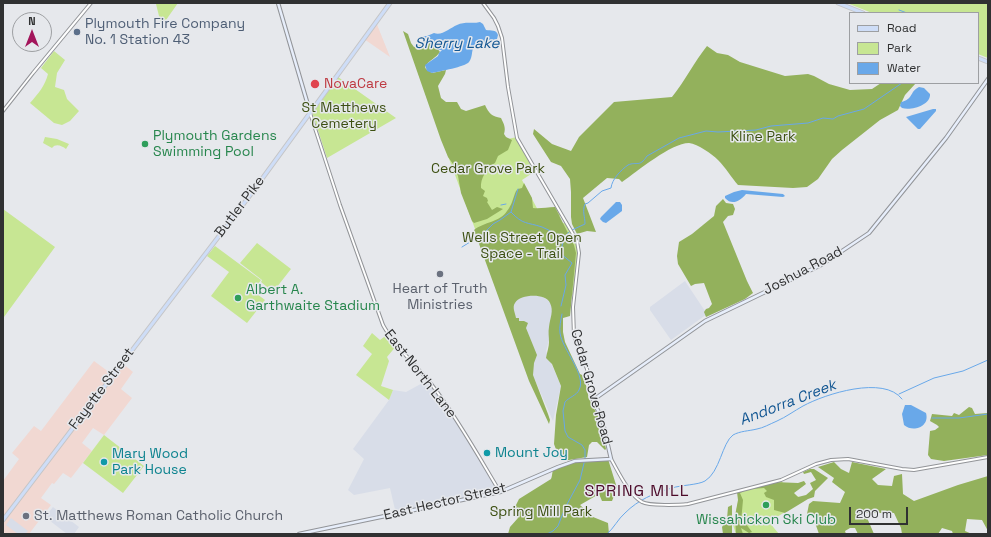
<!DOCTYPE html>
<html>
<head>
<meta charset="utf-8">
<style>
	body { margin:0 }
	#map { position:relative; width:991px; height:537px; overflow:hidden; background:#e6e8ec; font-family:"Space Grotesk",sans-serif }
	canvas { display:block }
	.frame { position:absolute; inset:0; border:4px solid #303132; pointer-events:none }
	.legend { position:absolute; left:849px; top:12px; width:130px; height:72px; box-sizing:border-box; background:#e6e8ec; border:1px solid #9d9fa2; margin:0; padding:5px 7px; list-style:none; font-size:12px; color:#303132 }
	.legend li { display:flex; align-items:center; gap:8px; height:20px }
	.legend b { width:20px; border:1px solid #9d9fa2 }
	.north { position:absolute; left:12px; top:12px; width:40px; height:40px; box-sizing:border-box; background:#e6e8ec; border:1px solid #9d9fa2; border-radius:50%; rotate:0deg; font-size:11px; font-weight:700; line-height:16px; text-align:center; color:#303132 }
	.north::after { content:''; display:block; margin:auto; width:14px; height:18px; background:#a3155b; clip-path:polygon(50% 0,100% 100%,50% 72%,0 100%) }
	.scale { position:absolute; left:849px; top:507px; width:59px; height:18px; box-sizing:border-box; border:2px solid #303132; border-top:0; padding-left:5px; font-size:12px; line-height:14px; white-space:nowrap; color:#303132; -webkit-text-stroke:3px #e6e8ec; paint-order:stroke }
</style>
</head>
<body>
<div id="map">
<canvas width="991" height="537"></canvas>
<div class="frame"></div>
<ul class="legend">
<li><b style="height:5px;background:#ceddf7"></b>Road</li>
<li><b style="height:11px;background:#c7e693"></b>Park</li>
<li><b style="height:11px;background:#69a8e9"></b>Water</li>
</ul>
<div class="north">N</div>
<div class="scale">200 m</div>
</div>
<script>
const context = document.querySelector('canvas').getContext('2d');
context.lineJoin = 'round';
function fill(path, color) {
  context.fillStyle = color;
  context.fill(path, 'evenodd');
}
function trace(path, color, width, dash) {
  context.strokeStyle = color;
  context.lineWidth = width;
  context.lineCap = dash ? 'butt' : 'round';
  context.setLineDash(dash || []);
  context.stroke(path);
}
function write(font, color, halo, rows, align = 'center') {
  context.font = font + ' "Space Grotesk",sans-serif';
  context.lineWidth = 3;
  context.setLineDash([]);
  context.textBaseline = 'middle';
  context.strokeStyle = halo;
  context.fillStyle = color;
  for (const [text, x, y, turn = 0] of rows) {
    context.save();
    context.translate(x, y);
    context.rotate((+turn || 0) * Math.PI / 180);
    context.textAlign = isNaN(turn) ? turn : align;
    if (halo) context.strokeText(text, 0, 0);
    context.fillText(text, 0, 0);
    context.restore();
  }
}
fill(new Path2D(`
	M376,22l14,35 -26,-18z
	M94,361l19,14 9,-12 11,9 -12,17 11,9 -28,37 -11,-7 -11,15 10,8 -21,27 -8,-5 -9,11 -2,-1 -11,15 10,7 -22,29h-26v-53l16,-22 -7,-6 22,-27 7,5z`), '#f1d8d2');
fill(new Path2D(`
	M685,281l22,33 -36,26 -21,-30v-3z
	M537,293l21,14 -12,44 15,35 -8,35 -22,-50 -17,-54 -1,-11 3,-9z
	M428,380l30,43 42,69 -104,22 -6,-26 -36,7 -6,-5 16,-31 -11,-10 36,-49 4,-10 13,2z
	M53,507l26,20 -5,7h-7l-22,-17z
	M11,518l17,13 -3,3h-7l-12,-9z`), '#d8dde8');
fill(new Path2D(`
	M156,3h22l-12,17 -1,9 -3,-1 -6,-24z
	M847,3h141v55l-10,-4v-41h-106z
	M54,51l11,9 -8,13 -2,14 9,3 3,9 12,12 -9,10 -8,4 -8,-2 -24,-20c8,-9 15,-17 18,-29l-7,-6z
	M338,77l58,41 -69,40 -15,-46z
	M435,121l68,19 14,-3 20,33 -15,10 18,34 18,-7 4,8 -12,5 4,7 12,-5 11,19 2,7 -5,47 -53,-12 -17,24z
	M45,137l12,2 12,5 -3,5c-4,-3 -10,-6 -14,-1l-9,-5z
	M3,209l52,38 -51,70 -1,-1z
	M257,243l34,26 -18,23 -12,-10 1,-2 -22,-17z
	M215,246l46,34 -8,11 12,9 -18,23 -36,-27 18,-24 -22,-16z
	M372,333l8,7 8,-6 9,11 -10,12 2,4 -8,25 12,4 -4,10 -33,-25 16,-21 -9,-8z
	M104,435l40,31 -21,27 -40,-30z
	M782,481l3,8 19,11 -35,22 10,12h-43l-3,-9 6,-27 -2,-7z`), '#c7e693');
fill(new Path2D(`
	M403,31l5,3 3,9 3,4 6,-2 4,-6c6,3 12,7 16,13 -4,6 -11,8 -15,15l1,2 6,4 14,-3 -1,4 -7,12 3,12 5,4h11l4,7 5,2 19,-6c4,9 7,11 16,13 3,6 5,10 3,16l2,3 6,3 -4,10 -10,6 -3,7c-8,4 -15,16 -14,25l4,3 -2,5 4,2 1,3 -1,1 5,8 5,-3 6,2 -16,10 -13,4 -2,-2 -11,-28 -3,-17 -5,-12 -5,-7 -7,-17z
	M707,46l10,7 11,2 12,7 45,14 23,-2 6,2 15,8 21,6 22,-1 9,-6h35l-11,12 -7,15 -18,10 -38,30 -10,9 -14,20 -11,8 -14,1 -55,-3c-7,-8 -12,-17 -20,-25 -6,-6 -20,-16 -29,-17 -18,0 -51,28 -67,39l-3,-3 -12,-1 -24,20 13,34 -9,-1 -10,3 -5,-10 -1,-7v-25l-1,-13 -9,-13 -10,-4 -18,-28 1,-5 18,15 19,7 8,-14 35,-35 58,-5c13,-16 22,-35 35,-51z
	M524,183l8,15 1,10c7,1 14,-1 22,-1l19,38 2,8 -6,63 -7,2v14l2,10 15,32 4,2 5,23 9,17 8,33 -1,1 -8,-8h-5l-3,3 -2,12 -24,4 -5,-6 -4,-11 2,-29 5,-29 -9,-22 -6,-6c1,-6 3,-11 3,-16 0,-5 -1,-10 0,-15 1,-9 5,-16 1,-24 -4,-10 -30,-9 -35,0 -3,4 0,10 1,15h3v3h5l4,2 -2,5 11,27 -3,8 -1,12 15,39 2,6 -1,4 -20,-43 -55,-151c10,-8 26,-8 33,-19 5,-6 6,-13 9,-20l2,-2 4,-1z
	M723,199l3,4 7,1 2,5 -2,6 -5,1 -5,6 24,59 6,12 -8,6 -39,18 -2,-5 2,-3 3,-1 3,-4 -8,-21 -9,1 -4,2 -13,-22 -1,-8 2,-14 13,-8 22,-18 2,-10z
	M969,407l3,1 3,6 13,-1v42l-44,6 -13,-2 -3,-4 2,-24 5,-1 4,-3 -2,-2 -7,-4 2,-7 20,2 2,-3 5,2z
	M608,459l9,29 -6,2 1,5 2,1 -2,5h-10l-3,-7 -19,11 13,12 15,6 1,11h-101l2,-7 8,-9 -3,-11 4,-8 32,-20c1,-2 1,-6 2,-9 8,-11 42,-10 55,-11z
	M834,462l7,7 8,4 3,-11 34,7 -14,10 6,6 14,1 2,-10 8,-2 1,20 11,7 44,-16 30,-9v55l-6,-11 -15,-1 -2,12 7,3h-19l-1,-3 -10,-3 -4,6h-36l-1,-6 -7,-15h-29l9,21h-16l-3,-6h-5l-5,3 1,3h-27l-6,-17 -6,-3 2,-10 4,-3 27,2 5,-11 -13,-10 2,-4 -16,-11z
	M810,469h4l14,9 -13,13 -1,6 -6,2 -23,14 -11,-3v-10l-8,-3 -2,-4 3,-2 -3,-3 -13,1v-1l23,-6 24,1 6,-2 2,3 -12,9 4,4 8,-2 7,-6 -3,-6 6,-3 -5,-8 -7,2 -1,-2z
	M749,489l-9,4 3,7 -2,22 5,2 6,8 -3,1 -8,-5 2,6h-7l-1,-18 3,-16 -1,-8z
	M732,505v29h-9l-1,-7 5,-8 1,-12z`), '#93b15c');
fill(new Path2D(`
	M480,22l3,2 3,6c5,1 10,-1 12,5l-1,4 -23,8c-3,4 -1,10 -5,15 -4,5 -29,9 -37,11l-5,-2 -2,-6 13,-9 1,-3 3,-3h-3l-17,-14h5l7,-3c8,3 16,-5 23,-8 8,-4 16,-1 23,-3z
	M919,87l5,1 6,6c1,11 -19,17 -28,14l-2,-2 1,-4c13,-3 8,-10 18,-15z
	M933,109h3v2l-16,18h-2l-12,-12z
	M742,190l41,4 2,2 -2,1 -37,-3c-6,7 -14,12 -21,4v-2l9,-4z
	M616,202h4l2,3v6l-16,12 -3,-1 -3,-3 1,-2z
	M905,405h6l15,8c4,14 -13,20 -22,12l-2,-11z`), '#69a8e9');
trace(new Path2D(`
	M899,10l8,3
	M501,205l5,-1
	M511,212l7,-23
	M572,230l13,-6c0,-8 -3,-12 0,-20l3,-1 14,-12 9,-3c1,-9 10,-18 17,-23 9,-4 11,3 19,-9l32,-18 27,-7 12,1 38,-2 15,-4 37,-3 15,-5 10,1 5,-3 26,-7 38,-26
	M471,242l11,-7 11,-11 7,-4 11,-8c12,13 16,10 31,15 8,3 16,9 23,13
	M462,247l8,-5
	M561,306l5,-21 -1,-10 7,-12 -11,-9c0,-7 3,-18 8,-22
	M899,394l35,-16 29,-7 25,-11
	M932,418h27l29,-4
	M515,534h29
	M547,534l6,-3 5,-5 7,-18 15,-28 5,-21v-9l-3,-5 -14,-8 -3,-6 -2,-20 2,-9c3,-4 12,-7 14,-12 8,-15 -17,-41 -19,-57 -1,-6 1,-13 2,-19
	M607,534c7,-6 11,-15 18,-21 13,-13 29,-20 47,-25 9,-3 26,-3 33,-7 15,-9 17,-38 28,-46 7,-4 16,-4 24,-6 6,-1 13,-5 20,-8 9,-4 17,-10 26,-15 22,-12 81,-31 99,-7`), '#69a8e9', 1);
const tertiary = new Path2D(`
	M483,3l11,15 4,8 4,12 6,49 9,51 60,103 2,12 -6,54 1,29 13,33 6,31
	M3,111l30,-38 58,-70
	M310,113l30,92 43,120c13,24 36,42 52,64 24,32 44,68 65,103
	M611,459c7,12 18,36 31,43 7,4 37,3 46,2l93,-24 35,-16 15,-4 17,-1 54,10 12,1 74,-13`);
const secondary = new Path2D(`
	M278,3l32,109
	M299,534l201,-42 58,-25 17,-6 36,-2 -9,-40 -9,-19 112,-79 116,-56 48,-32 77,-95 42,-59`);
const primary = new Path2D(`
	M838,3l25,10
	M978,58l10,4
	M3,520l248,-326 139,-191`);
trace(tertiary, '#929498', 4);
trace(secondary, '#929498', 4.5);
trace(primary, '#c5c5c6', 5);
trace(tertiary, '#fff', 2);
trace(secondary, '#e7eefb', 2.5);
trace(primary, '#ceddf7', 3);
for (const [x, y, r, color] of [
	[77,32,4,"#5c6f8a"],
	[315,84,5,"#e0444e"],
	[145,144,4,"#2e9e5b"],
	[440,274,4,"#6b7280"],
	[238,298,4,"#2e9e5b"],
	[487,453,4,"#0f9aa8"],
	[104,462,4,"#0f9aa8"],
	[766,505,4,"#2e9e5b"],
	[26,516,4,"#6b7280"]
]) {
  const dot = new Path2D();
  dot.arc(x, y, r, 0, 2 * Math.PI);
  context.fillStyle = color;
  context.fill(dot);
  trace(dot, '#e6e8ec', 1.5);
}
write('14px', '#4e5e75', '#e6e8ec', [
	["Plymouth Fire Company",85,24],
	["No. 1 Station 43",85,40]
], 'left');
write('14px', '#be3a42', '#e6e8ec', [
	["NovaCare",324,84]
], 'left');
write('14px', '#3d5012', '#e6e8ec', [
	["St Matthews",344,108],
	["Cemetery",344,124],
	["Kline Park",763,137],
	["Cedar Grove Park",488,169],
	["Wells Street Open",522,238],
	["Space - Trail",522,254],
	["Spring Mill Park",541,512]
]);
write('14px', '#27864d', '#e6e8ec', [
	["Plymouth Gardens",153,136],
	["Swimming Pool",153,152],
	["Albert A.",246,290],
	["Garthwaite Stadium",246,306],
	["Wissahickon Ski Club",766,520,"center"]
], 'left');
write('14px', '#303132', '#e6e8ec', [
	["Butler Pike",240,207,-53],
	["Joshua Road",803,271,-28],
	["East North Lane",420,374,52],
	["Cedar Grove Road",591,387,74],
	["Fayette Street",102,389,-53],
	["East Hector Street",445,502,-13]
]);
write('14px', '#5b616d', '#e6e8ec', [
	["Heart of Truth",440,289],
	["Ministries",440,305],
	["St. Matthews Roman Catholic Church",34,516,"left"]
]);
write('14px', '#0d838f', '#e6e8ec', [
	["Mount Joy",495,453],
	["Mary Wood",112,454],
	["Park House",112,470]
], 'left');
write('italic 15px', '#125692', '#e6e8ec', [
	["Sherry Lake",457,44],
	["Andorra Creek",788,403,-21]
]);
context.letterSpacing = '1px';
write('16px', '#4c0a29', '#e6e8ec', [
	["SPRING MILL",637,492]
]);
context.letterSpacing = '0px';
</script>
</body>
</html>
